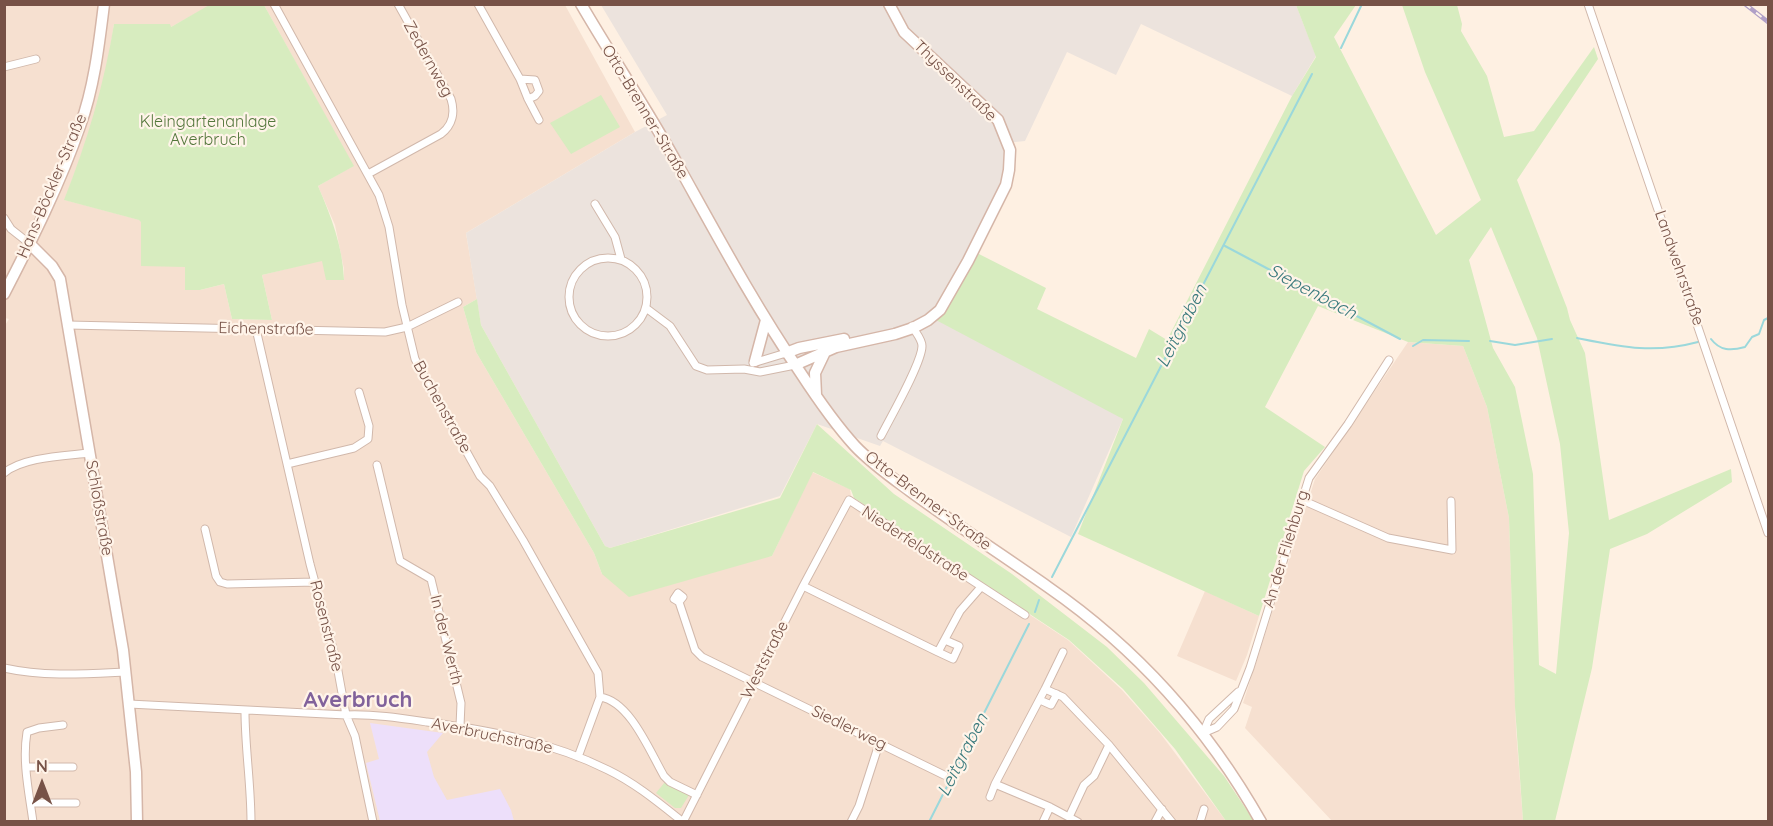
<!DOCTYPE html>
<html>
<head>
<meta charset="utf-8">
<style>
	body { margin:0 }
	#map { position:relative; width:1773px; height:826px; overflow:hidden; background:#fef0e2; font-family:Quicksand,sans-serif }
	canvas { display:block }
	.frame { position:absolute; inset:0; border:6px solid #775247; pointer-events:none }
	.north { position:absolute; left:12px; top:754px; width:60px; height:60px; -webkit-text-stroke:4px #fff4e9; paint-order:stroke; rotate:0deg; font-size:16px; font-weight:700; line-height:24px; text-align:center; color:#775247 }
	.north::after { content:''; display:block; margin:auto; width:21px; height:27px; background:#775247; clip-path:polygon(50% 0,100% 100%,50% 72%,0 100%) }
</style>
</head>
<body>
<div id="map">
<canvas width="1773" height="826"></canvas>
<div class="frame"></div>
<div class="north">N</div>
</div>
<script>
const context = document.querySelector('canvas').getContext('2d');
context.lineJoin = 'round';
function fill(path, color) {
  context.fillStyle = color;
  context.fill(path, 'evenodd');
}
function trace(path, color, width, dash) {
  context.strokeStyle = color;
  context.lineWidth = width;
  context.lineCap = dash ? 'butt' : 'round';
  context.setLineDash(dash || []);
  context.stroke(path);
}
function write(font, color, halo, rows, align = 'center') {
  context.font = font + ' Quicksand,sans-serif';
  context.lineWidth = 4.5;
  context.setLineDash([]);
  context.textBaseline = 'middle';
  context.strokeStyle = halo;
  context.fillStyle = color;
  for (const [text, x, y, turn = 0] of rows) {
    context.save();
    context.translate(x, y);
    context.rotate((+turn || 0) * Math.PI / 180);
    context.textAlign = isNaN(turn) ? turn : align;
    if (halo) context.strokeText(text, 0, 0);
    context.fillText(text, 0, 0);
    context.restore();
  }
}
fill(new Path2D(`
	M5,5h206l-40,22 -57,-3 -6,39 -13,53 -30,84 75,20 45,47 15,23 24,-6 8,35 40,1 -10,-45 60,-15 22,20v-11l-9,-44 -17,-39 35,-20 -89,-161h301l70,127 -169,101 11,66 -14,8 13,45 118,201 8,21 170,-18 40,-84 38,17 1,8 217,143 54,50 38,43 66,88h-1221l-1,-494 5,-8 -4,-1z
	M1408,342l55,4 24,61 22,111 7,211 7,92h-191l-87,-93 7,-21 -9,-4 72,-224z
	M1205,591l54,25 -12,39 -11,26 -59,-25z`), '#f6e0d0');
fill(new Path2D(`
	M601,5h695l20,51 -24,40 -151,-72 -25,51 -49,-23 -42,89 -19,2 2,27 -61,127 176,122 -52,118 -188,-96 -3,5 -63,-22 -37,72 -170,52 -5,-2 -124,-221 -15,-92 169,-101 32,-17z`), '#ece3dd');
fill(new Path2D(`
	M370,723l73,10 -16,19 7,25 13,23 53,-11 11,21 3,11h-134l-14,-58 13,-4z`), '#eddffa');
fill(new Path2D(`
	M211,4l53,1 90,161 -36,20c13,30 25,61 26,94h-18l-4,-19 -60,14 10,45 -40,-1 -8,-35 -24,6h-15v-23l-44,-1v-44l-2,-2 -75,-20c23,-58 40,-115 50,-176h56l1,3z
	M1296,5h60l-22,32 102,198 45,-35 -56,-128 -23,-67h55l5,19 -1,7 26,45 17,61 30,-6 60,-84 4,12 -81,121 50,128 3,12 15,33 24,167 122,-51 1,13 -85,52 -37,15 -18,119 -37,153h-32l-8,-114 -6,-189 -22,-111 -24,-61 -55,-4 -90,-36 -53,101 60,40 -21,24 -45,145 -181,-82 45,-115 -189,-100 41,-67 71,36 -9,21 99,49 13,-29 18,11 125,-244 24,-39zM1491,227l46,111 23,106 9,89 -13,141 -17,-9 -6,-191 -18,-87 -22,-39 -24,-88z
	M601,95l19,32 -49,27 -21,-31z
	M477,299l4,26 124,221 5,2 170,-50 37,-74 1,1 76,69 118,80 95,73 37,36 80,93 30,45h-28l-51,-72 -52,-60 -54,-49 -215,-142 -3,-8 -38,-18 -41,84 -143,41 -27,-23 -8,-21 -118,-201 -13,-45z
	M665,782l24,13 -8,13h-6l-19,-15z`), '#d7ecbf');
trace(new Path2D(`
	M1341,48l21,-44
	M1225,246l175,93
	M1577,338c45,9 76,16 121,4
	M1711,339c9,12 20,12 34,8l7,-10 7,-3 5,-14 4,-2
	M1490,341l25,4 37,-6
	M1413,346l10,-6 46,1
	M1052,577l260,-503
	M1035,612l4,-12
	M929,822l100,-198`), '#9bd8db', 2);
const street = new Path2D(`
	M274,4l105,191 10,32 13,78 13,54 65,117 10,10 33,54 75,133 2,24 -22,60
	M478,4l42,75 8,20 7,-3 4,-5 -4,-11 -15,-1
	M1588,4l180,529
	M4,67l32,-8
	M528,99l11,21
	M368,174l73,-40c12,-9 14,-22 10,-35l-53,-95
	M595,204l20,33 6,22
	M4,218l7,11 19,15
	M569 297a39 39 0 1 1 78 0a39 39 0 1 1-78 0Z
	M646,308l24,18 26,40 11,4 37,-1 16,3 35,-7
	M68,325l317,7 22,-5 51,-25
	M256,329l54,235 26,96 10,55 9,21 18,86
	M753,363l33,-10
	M881,436c9,-18 41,-73 41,-90 0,-7 -7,-14 -10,-20
	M287,464l67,-16 14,-9 1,-13 -10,-34
	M377,465l23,96 31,18 30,124 -1,23
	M4,473c19,-16 60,-17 85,-20
	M1302,500l86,38 64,12 -1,-49
	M205,529l11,47 4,6 7,2 88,-2
	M803,586l135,66 22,-41 21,-24
	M679,602l4,-5 -5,-4 -4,6 5,3 16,48 7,7 242,118
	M938,652l15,7 6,-13 -14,-6
	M4,668c41,9 80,6 121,4
	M1045,689l18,-37
	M600,697c30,4 50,55 64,79l6,6 27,13
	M1040,700l11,5 6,-11
	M129,704l217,11c28,-1 54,3 81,7 62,8 125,20 181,48 27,13 51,33 75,52
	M245,711c0,37 6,73 6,111
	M1203,733l14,-6 17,-18 16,-41 59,-190 39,-54 41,-64
	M1203,733l6,-14 29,-27
	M26,767h47
	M995,784l55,23 28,15
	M990,797l5,-13 50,-95 18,8 46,48 63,77
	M31,803h45
	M1069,817l15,-32 10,-9 15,-31
	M33,822c-4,-30 -11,-60 -6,-90l12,-4 24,-3
	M683,822l120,-236 46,-86 176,115
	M851,822l8,-16 20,-62
	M1043,822l7,-15
	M1155,822l7,-13
	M1200,822l4,-13`);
const secondary = new Path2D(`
	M581,4c32,55 68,108 98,163 39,70 76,139 121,205 17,26 34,51 55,74 16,17 36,31 55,45 45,33 92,64 138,96 88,61 160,141 213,235
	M30,244l22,22 8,13 63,371 13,122 1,50
	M4,294c28,-54 56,-110 76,-168 14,-38 19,-81 24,-122
	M786,353l13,-5 45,-9
	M755,361l11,-41
	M795,365l41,-18 59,-13 18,-6 15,-8 12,-10 28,-49 38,-76 3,-15 1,-20 -12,-30 -94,-88 -15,-28
	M816,395l-1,-22 10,-21`);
trace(street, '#d1b8ab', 9);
trace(secondary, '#d5b6a8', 13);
trace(street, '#fff', 7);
trace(secondary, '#fff', 10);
const rail = new Path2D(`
	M1745,4l23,18`);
trace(rail, '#b1a0c7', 4.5);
trace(rail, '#fff4e9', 2, [7]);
write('16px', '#775247', '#fff4e9', [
	["Zedernweg",428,59,61],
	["Thyssenstraße",955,81,44],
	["Otto-Brenner-Straße",645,112,59],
	["Hans-Böckler-Straße",52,186,-67],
	["Landwehrstraße",1679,268,71],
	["Eichenstraße",266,329,1],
	["Buchenstraße",442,407,61],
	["Otto-Brenner-Straße",928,501,37],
	["Schloßstraße",99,508,80],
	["Niederfeldstraße",915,544,33],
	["An der Fliehburg",1286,549,-73],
	["Rosenstraße",326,626,76],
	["In der Werth",446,640,76],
	["Weststraße",765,660,-63],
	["Siedlerweg",849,728,26],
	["Averbruchstraße",492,736,12]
]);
write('16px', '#54773c', '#fff4e9', [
	["Kleingartenanlage",208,122],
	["Averbruch",208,140]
]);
write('italic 18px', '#3a7a7d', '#fff4e9', [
	["Siepenbach",1312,292,28],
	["Leitgraben",1182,326,-63],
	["Leitgraben",963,755,-63]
]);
write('bold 22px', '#81629b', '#fff4e9', [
	["Averbruch",358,700]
]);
</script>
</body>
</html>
